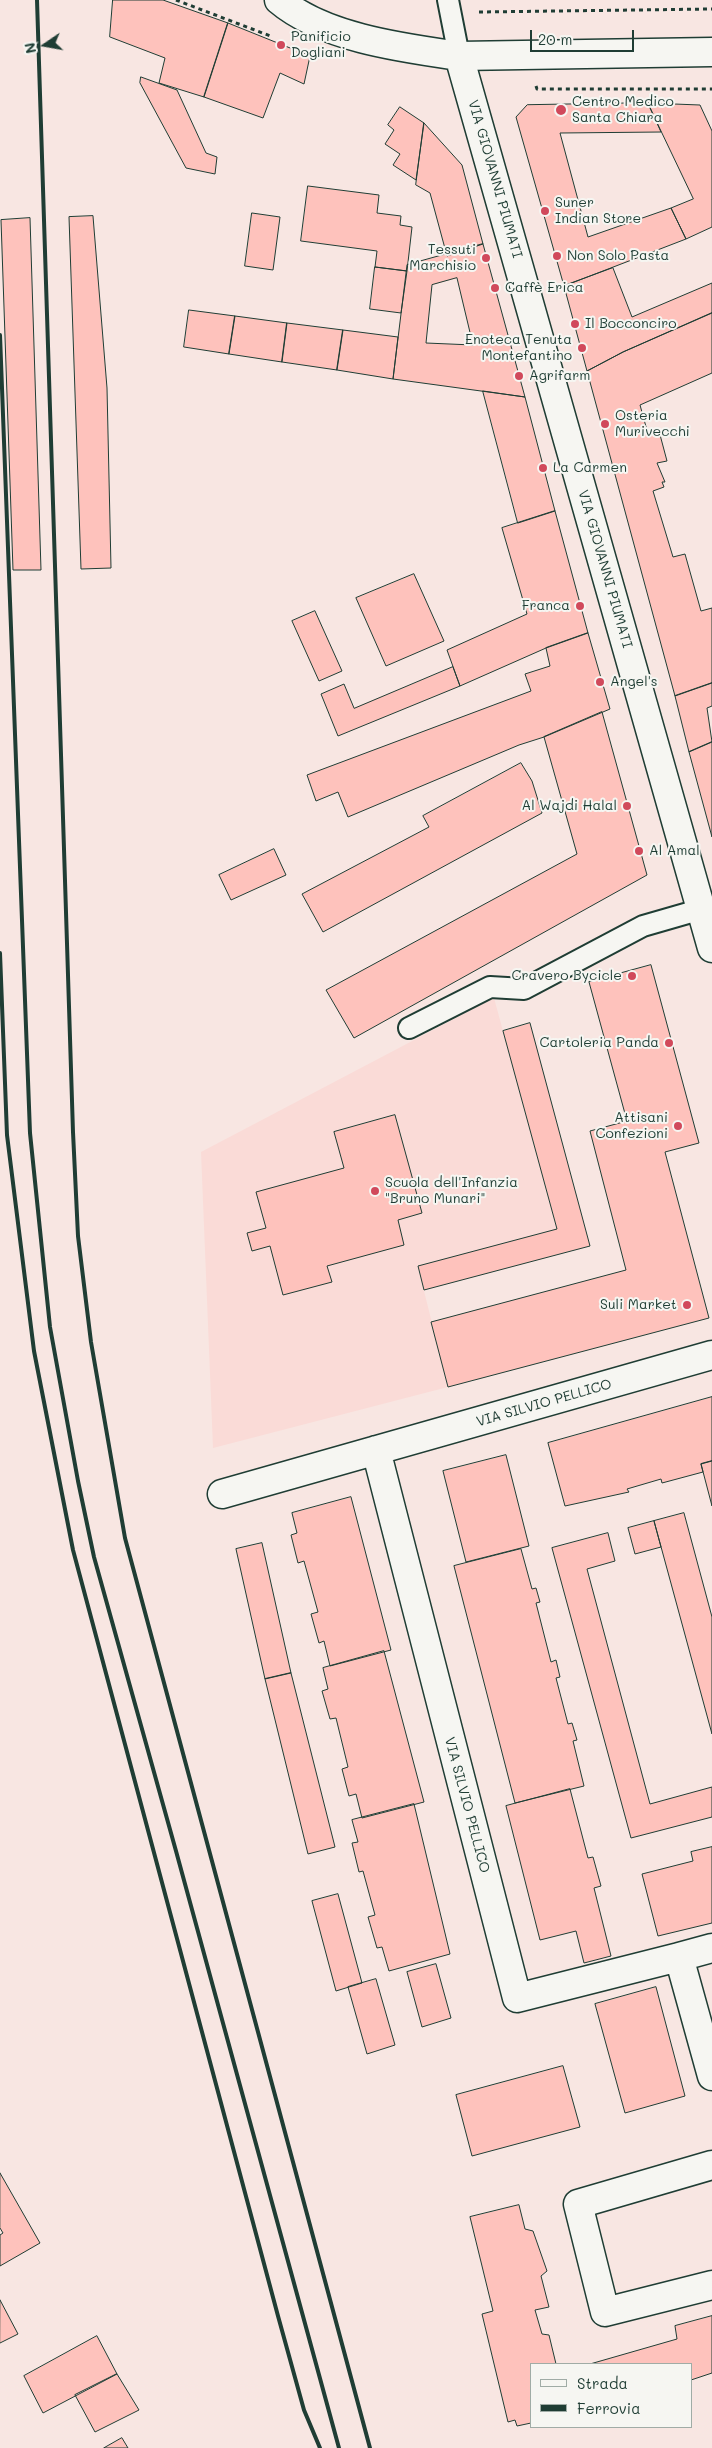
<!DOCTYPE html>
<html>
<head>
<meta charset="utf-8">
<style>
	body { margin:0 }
	#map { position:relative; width:712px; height:2448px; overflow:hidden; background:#f8e6e2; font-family:Mali,sans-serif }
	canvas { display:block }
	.legend { position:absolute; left:530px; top:2363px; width:162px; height:65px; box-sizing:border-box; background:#f6f6f2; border:1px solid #a0aca6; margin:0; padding:6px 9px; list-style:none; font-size:15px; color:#1f3d34 }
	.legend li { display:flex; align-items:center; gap:10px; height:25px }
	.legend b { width:25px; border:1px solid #a0aca6 }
	.north { position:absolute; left:20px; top:20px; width:50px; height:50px; -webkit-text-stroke:4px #f6f6f2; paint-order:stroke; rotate:258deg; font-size:14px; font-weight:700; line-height:20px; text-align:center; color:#1f3d34 }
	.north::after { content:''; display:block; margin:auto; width:18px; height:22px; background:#1f3d34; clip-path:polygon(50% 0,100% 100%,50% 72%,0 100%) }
	.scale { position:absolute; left:530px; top:30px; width:104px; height:22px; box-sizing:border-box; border:2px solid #1f3d34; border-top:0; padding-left:6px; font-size:15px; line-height:18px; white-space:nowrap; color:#1f3d34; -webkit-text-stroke:4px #f6f6f2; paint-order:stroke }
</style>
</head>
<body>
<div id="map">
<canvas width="712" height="2448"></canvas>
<ul class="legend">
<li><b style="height:6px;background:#f6f6f2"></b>Strada</li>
<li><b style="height:6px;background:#1f3d34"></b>Ferrovia</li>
</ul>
<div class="north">N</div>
<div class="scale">20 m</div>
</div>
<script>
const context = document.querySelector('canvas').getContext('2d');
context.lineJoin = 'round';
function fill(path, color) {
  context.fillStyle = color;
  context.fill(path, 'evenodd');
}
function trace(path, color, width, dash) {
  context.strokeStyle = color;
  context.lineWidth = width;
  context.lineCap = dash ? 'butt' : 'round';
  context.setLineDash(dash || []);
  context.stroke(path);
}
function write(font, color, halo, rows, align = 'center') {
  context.font = font + ' Mali,sans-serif';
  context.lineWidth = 4;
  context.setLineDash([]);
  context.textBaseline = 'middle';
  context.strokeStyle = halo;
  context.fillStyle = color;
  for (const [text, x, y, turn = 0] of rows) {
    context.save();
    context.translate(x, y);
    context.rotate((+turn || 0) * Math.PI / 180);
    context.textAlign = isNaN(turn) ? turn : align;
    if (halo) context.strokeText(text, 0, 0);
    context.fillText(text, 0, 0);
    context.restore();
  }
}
fill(new Path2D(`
	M494,998l63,231 -139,38 30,120 -235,61 -12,-296z`), '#fadbd7');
const building = new Path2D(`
	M113,0h50l65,23 -24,74 -45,-14 6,-25 -55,-21z
	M228,23l82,33 -6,28 -24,-11 -17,45 -59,-21z
	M141,77l36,13 29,63 11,4 -2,17 -29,-6 -46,-85z
	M648,103l13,29 -101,1 28,104 83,-29 15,31 -122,47 -48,-169 11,-12z
	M648,103l52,2 12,26v96l-26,12 -15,-31 22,-9z
	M400,107l24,16 -8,57 -23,-15 7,-11 -15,-10 9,-14 -6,-5z
	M424,123l38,42 21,79 -36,12 -17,-63 -14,-8z
	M308,186l71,9 -2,18 24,3 -1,9 12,2 -5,44 -32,-4 2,-16 -76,-10z
	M252,213l28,4 -7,53 -28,-4z
	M93,216l14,172 4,180 -30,1 -12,-352z
	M30,218l11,352h-28l-12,-350z
	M483,244l42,153 -132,-18 14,-114zM457,278l16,67 -47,-2 6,-58z
	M375,267l32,4 -6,42 -31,-4z
	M613,268l19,49 80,-34v30l-89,39 -36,19 -23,-85z
	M189,310l46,6 -6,38 -45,-7z
	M712,313v60l-72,32 8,29 11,-3 8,30 -10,2 8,19h-3l2,5 -11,4 20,66 12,-3 16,57 11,-3v75l-37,13 -88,-325 36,-19z
	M235,316l52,7 -5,39 -53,-8z
	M287,323l56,7 -6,40 -55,-8z
	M343,330l55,7 -5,42 -56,-9z
	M483,391l42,6 30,114 -37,12z
	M555,511l33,122 -42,15 -86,38 -13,-36 80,-36 -25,-86z
	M414,574l30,67 -58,25 -30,-68z
	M315,611l27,60 -23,10 -27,-60z
	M588,633l22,76 -66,28 -25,8 -171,72 -10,-25 -22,9 -9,-26 224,-84 -6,-17 25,-8 -4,-18z
	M453,667l7,19 -122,50 -17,-42 23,-10 10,24z
	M712,683v23l-5,2 5,34 -23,10 -14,-56z
	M602,712l45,163 -293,163 -28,-48 251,-136 -33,-117z
	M712,742v95l-23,-85z
	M521,763l11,18 10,32 -219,119 -21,-38 127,-67 -6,-11z
	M274,849l12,26 -55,25 -12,-25z
	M651,965l48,178 -34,9 44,166 -261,69 -17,-65 195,-52 -36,-139 37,-10 -38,-139z
	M530,1023l60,223 -166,44 -6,-24 139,-37 -54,-198z
	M395,1115l27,98 -24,7 6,25 -77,21 5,16 -49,13 -13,-49 -18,5 -5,-18 19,-5 -10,-36 88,-24 -10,-36z
	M712,1397v64l-11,3 2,8 -41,11 -1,-4 -34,10 2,3 -64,14 -17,-63z
	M506,1455l23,91 -63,16 -23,-91z
	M712,1461v45l-11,-42z
	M351,1497l40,153 -61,16 -6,-25 -5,2 -8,-29 7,-2 -14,-51 -6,2 -7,-28 6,-2 -5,-20z
	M684,1513l28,104v117l-58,-213z
	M654,1521l7,26 -26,7 -7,-26z
	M608,1533l7,28 -28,8 63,235 62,-17v30l-81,21 -79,-290z
	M262,1543l29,130 -26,6 -29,-130z
	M521,1549l11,40 4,-1 4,14 -4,1 15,59 5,-2 4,17 -4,1 12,46 4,-1 5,17 -4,1 11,45 -69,17 -61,-237z
	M384,1651l40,151 -62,16 -6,-24 -7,2 -7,-27 6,-2 -12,-49 -6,1 -8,-28 6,-2 -5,-21z
	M291,1673l44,174 -27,7 -43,-175z
	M570,1789l18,69 5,-1 8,29 -7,2 17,68 -27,7 -8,-32 -36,9 -34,-134z
	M414,1804l36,150 -61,17 -7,-24 -5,1 -9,-31 7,-2 -12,-44 -4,1 -7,-29 6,-1 -6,-22z
	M712,1847v76l-54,13 -16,-62 51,-13 -2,-9z
	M338,1894l24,89 -26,8 -24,-90z
	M436,1964l15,54 -29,9 -15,-55z
	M376,1979l19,66 -28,9 -19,-67z
	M656,1987l29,109 -60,17 -30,-109z
	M563,2066l17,61 -108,29 -16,-61z
	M0,2173l40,70 -40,23v-31l3,-2 -3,-5z
	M519,2205l6,24 8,2 14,40 -6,5 8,31 -14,3 7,24 7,1 7,29h-25v59l-14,3 -2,-6 -7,2 -26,-108 11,-3 -23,-94z
	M0,2300l18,34 -18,9z
	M712,2316v57l-21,7v-16h-101l87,-25 -2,-13z
	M97,2336l20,38 -74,39 -19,-37z
	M117,2374l22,36 -44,22 -20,-37z
	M122,2438l6,10h-24z`);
fill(building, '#fec2bc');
trace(building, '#1f3d34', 1);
const lane = new Path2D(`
	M448,0l11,56
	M409,1028l81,-41 34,2 119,-63 59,-17`);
const street = new Path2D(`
	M459,56l253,-4
	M376,1450l141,548 162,-41 33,119
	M222,1494l490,-139
	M679,1957l33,-9
	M712,2165l-134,39 27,108 107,-27`);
const secondary = new Path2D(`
	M279,0c45,38 124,48 180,56l253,892`);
trace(lane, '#1f3d34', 24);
trace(street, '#1f3d34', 31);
trace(secondary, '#1f3d34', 31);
trace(new Path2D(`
	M176,0l97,37
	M479,12l233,-3
	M536,86l1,3h175`), '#1f3d34', 3, [4, 4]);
trace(lane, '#f6f6f2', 20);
trace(street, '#f6f6f2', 28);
trace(secondary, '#f6f6f2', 28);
trace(new Path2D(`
	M37,0l36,1132 5,104 13,106 34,196 245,910
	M0,335l30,798 20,194 28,154 16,76 82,294 163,597
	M0,953l7,182 27,216 39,199 205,766 26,94 16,38`), '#1f3d34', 4);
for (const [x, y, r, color] of [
	[281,45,5,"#d1495b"],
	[561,110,6,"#d1495b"],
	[545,211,5,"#d1495b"],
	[557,256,5,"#d1495b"],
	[486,258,5,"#d1495b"],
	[495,288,5,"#d1495b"],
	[575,324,5,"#d1495b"],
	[582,348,5,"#d1495b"],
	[519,376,5,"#d1495b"],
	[605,424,5,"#d1495b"],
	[543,468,5,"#d1495b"],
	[580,606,5,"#d1495b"],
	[600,682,5,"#d1495b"],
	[627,806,5,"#d1495b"],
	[639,851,5,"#d1495b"],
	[632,976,5,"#d1495b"],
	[669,1043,5,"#d1495b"],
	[678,1126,5,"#d1495b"],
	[375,1191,5,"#d1495b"],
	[687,1305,5,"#d1495b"]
]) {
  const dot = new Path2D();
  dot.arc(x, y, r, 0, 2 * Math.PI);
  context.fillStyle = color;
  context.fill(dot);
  trace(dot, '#f6f6f2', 2);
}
write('14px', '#1f3d34', '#f6f6f2', [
	["Panificio",291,37],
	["Dogliani",291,53],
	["Centro Medico",572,102],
	["Santa Chiara",572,118],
	["Suner",555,203],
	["Indian Store",555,219],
	["Tessuti",476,250,"right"],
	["Marchisio",476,266,"right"],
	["Non Solo Pasta",567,256],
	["Caffè Erica",505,288],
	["Il Bocconciro",585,324],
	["Enoteca Tenuta",572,340,"right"],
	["Montefantino",572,356,"right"],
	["Agrifarm",529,376],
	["Osteria",615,416],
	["Murivecchi",615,432],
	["La Carmen",553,468],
	["Franca",570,606,"right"],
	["Angel's",610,682],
	["Al Wajdi Halal",617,806,"right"],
	["Al Amal",649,851],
	["Cravero Bycicle",622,976,"right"],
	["Cartoleria Panda",659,1043,"right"],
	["Attisani",668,1118,"right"],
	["Confezioni",668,1134,"right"],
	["Scuola dell'Infanzia",385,1183],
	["\"Bruno Munari\"",385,1199],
	["Suli Market",677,1305,"right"]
], 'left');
write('14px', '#1f3d34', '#f6f6f2', [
	["VIA GIOVANNI PIUMATI",495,179,74],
	["VIA GIOVANNI PIUMATI",605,569,74],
	["VIA SILVIO PELLICO",544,1403,-16],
	["VIA SILVIO PELLICO",467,1805,75]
]);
</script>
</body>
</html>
